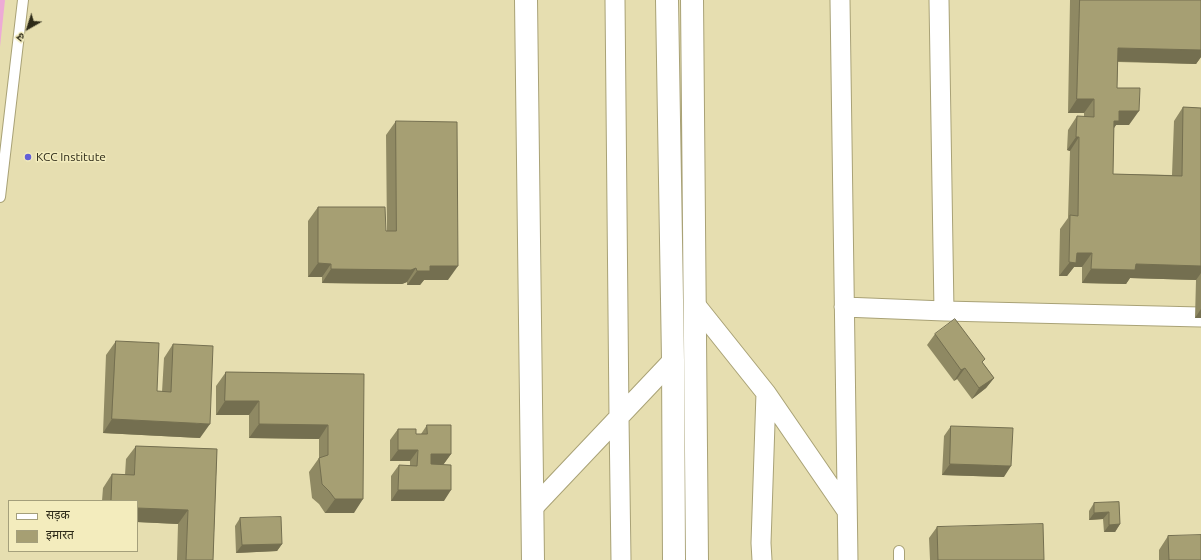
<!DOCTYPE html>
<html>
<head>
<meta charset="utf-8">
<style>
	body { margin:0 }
	#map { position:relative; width:1201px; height:560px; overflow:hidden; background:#e6deb0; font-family:Ubuntu,"Noto Sans Devanagari",sans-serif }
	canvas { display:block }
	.legend { position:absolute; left:8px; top:500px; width:130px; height:52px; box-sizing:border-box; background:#f3ecbd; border:1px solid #a49f7b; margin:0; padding:5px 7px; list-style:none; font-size:12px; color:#2e2b19 }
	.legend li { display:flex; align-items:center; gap:8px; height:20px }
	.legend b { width:20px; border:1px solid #a49f7b }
	.north { position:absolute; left:8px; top:8px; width:40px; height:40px; -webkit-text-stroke:3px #f3ecbd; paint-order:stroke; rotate:219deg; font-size:11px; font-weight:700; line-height:16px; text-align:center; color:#2e2b19 }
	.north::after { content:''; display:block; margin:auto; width:14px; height:18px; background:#2e2b19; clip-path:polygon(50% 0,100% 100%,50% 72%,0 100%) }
</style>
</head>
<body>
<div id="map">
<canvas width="1201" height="560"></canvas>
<ul class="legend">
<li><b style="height:5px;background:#fff"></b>सड़क</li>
<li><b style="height:11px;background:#a69f73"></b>इमारत</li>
</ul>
<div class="north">उ</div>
</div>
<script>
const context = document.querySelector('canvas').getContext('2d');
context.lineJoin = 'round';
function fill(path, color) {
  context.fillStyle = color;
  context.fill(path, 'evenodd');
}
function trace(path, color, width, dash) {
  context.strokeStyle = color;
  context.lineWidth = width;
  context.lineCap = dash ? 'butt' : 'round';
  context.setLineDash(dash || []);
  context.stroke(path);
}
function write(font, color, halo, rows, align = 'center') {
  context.font = font + ' Ubuntu,sans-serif';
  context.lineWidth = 3;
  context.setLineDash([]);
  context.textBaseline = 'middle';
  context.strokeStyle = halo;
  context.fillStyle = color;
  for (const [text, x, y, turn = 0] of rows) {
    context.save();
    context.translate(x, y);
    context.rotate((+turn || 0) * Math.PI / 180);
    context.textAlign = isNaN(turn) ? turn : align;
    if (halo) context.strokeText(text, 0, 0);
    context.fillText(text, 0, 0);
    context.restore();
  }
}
fill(new Path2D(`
	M0,0h5l-5,47z`), '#edaad6');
const lane = new Path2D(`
	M0,197l23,-197
	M899,551v9`);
const street = new Path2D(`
	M615,0l4,417 2,143
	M840,0l8,560
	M939,0l5,311
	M695,304l71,89 81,118
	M844,307l100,4 257,6
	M533,508l140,-148
	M762,560l-1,-17 5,-150`);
const secondary = new Path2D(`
	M526,0l7,560
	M667,0l6,360 1,200
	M692,0l5,560`);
trace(lane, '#a9a276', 12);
trace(street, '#a9a276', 21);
trace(secondary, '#a9a276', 24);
trace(lane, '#fff', 10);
trace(street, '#fff', 19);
trace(secondary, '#fff', 22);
fill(new Path2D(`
	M1070,0h131v57l-5,7 -78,-2 -1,26 12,37h-13l-2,3 -1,46 59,1 2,-54 9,-14 18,1v210h-6l1,-38 -66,-2 -4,6 -44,-1v-16h-8l-7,9h-8l1,-47 8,-11 2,-67 -3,-1 1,-20 9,-14 7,1v-4h-16z
	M396,121l52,159h-24l-4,5h-13v-3l-5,2 -80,-1v-6h-14v-56l10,-14 69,24 -1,-96z
	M935,334l48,29 11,15 -8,10 -14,11 -15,-20 -3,2 -27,-36z
	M116,341l41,50 5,1 2,-34 9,-14 27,94 -97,-5 3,-78z
	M226,372l138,2 -10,139h-29l-6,-9 -7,-6 -3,-26 10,-14v-19l-70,-1v-23h-33v-29z
	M427,425l24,29 -8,11 1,36h-53v-25l8,-11 11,1v-5h-20v-21l8,-11 18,5h5z
	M951,426l53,51 -62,-2 2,-39z
	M136,446l81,3 -4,111h-36l1,-36 -41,-2v-21h-35l1,-13 9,-14 13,1 1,-16z
	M1119,502l1,22 -5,8h-11l-1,-13 -14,1v-9l5,-8z
	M240,518l42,26 -5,7 -41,2 -1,-27z
	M937,527l107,33h-114l-1,-22z
	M1168,536l33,24h-42v-10z`), '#8f8963');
fill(new Path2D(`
	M1118,48l83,2v7l-5,7 -87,-3z
	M1077,99h17l-10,14h-16z
	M1119,111h20l-10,14h-13l-7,10v-10z
	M1076,137h3l-9,14 -3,-1z
	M1077,253h15l-10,14h-8l-7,9h-8z
	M318,263l13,1 -9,13h-14z
	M1136,264l65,2v7l-5,7 -66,-2 -4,6 -44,-1 9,-14z
	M430,266h28l-10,14h-24l-4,5h-13l10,-14z
	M416,268l-9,14 -5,2 -80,-1 9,-14z
	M1201,309v9h-6z
	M965,368l-8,11 -3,2 7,-11z
	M994,378l-8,10 -14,11 7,-11z
	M225,401h34l-10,14h-33z
	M112,419l98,5 -10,14 -97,-5z
	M259,424l69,1 -9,14 -70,-1z
	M398,450h20l-8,11h-20z
	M431,454h20l-8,11h-19z
	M950,464l61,2 -7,11 -62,-2z
	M398,490h53l-7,11h-53z
	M335,499h28l-9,14h-29z
	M137,508l51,2 -10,14 -41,-2z
	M1109,512l-6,7 -14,1 5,-7z
	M1120,524l-5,8h-11l5,-7z
	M282,544l-5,7 -41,2 6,-8z`), '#746f50');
const building = new Path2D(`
	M1080,0h121v50l-83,-2 -1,40h23l-1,23h-20v10h-5l-1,53 69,2 1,-69 18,1v158l-65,-2 -1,6 -44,-1 1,-16h-15l-1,10 -7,-1 1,-47 8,1 1,-79h-3l1,-21 17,1v-18h-17z
	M396,121l61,1 1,144h-28v5h-13l-1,-3 -5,2 -80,-1v-5l-13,-1v-56h67l1,24h10z
	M955,319l30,40 -3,3 12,16 -15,10 -14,-20 -4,2 -26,-36z
	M116,341l43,2 -2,48 14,1 2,-48 40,2 -3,78 -98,-5z
	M226,372l138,2 -1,125h-28l-6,-8 -7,-7 -3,-26 9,-3v-30l-69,-1v-23h-34z
	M427,425h24v29h-20v10l20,1v25h-53l1,-25 18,1 1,-16h-20v-21h18v5h11z
	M951,426l62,2 -2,38 -61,-2z
	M136,446l81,3 -4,111h-27l2,-50 -51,-2v-7h-26l1,-27 22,1z
	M1119,502l1,22 -11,1v-13l-15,1v-10z
	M281,517l1,27 -40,1 -2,-27z
	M1043,524l1,36h-106l-1,-33z
	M1201,535v25h-32l-1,-24z`);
fill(building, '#a69f73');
trace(building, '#746f50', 1);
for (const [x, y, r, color] of [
	[28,157,4,"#625fd7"]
]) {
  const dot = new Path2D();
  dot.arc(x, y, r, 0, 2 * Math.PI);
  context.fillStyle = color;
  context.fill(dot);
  trace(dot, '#f3ecbd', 1.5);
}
write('12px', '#2e2b19', '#f3ecbd', [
	["KCC Institute",36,157]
], 'left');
</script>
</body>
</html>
